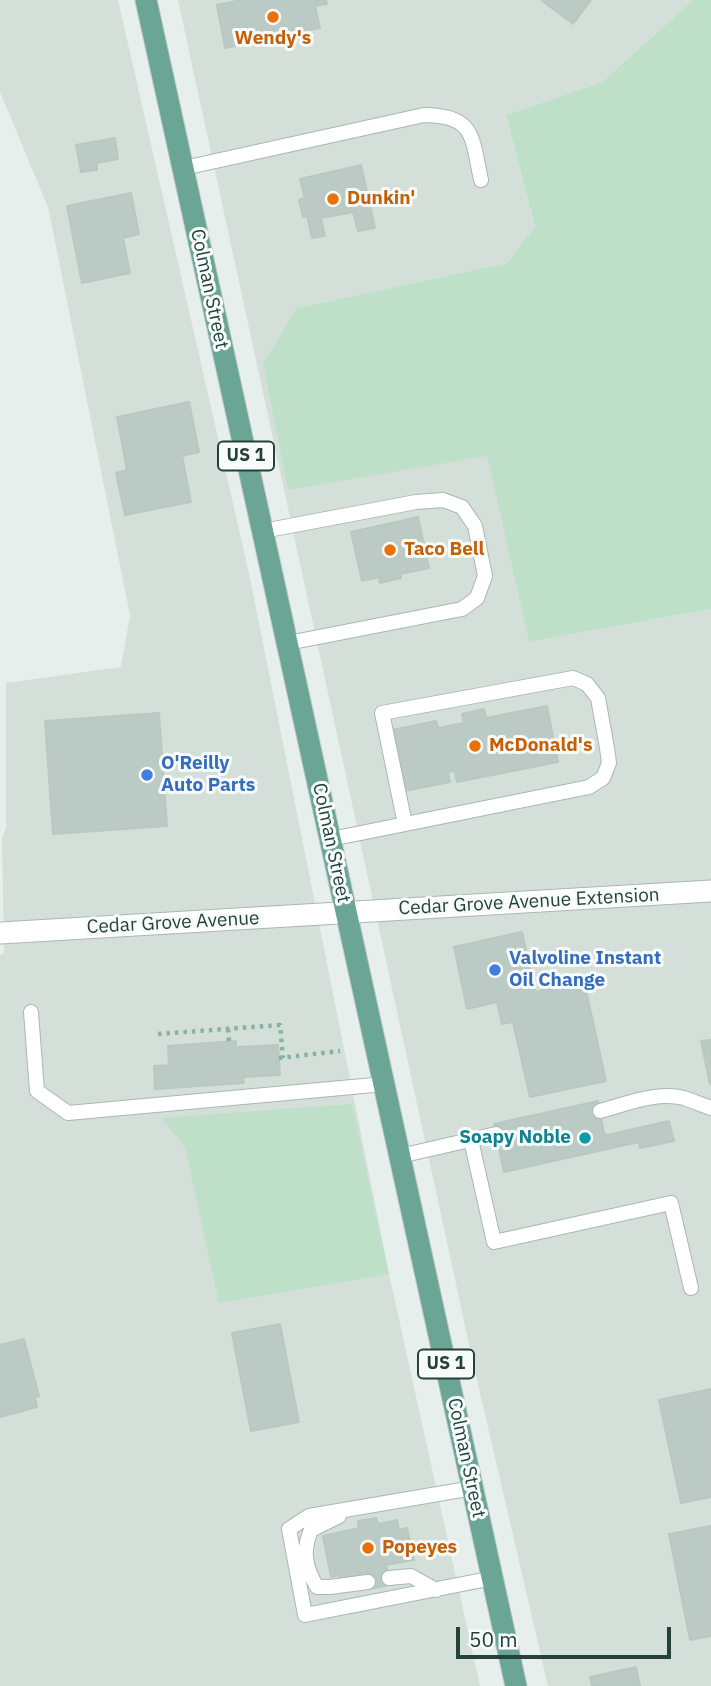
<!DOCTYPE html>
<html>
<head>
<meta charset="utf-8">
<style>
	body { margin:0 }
	#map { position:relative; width:711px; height:1686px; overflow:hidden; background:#e6efeb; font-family:"IBM Plex Sans",sans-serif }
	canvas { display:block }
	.scale { position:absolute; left:456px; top:1627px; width:215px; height:32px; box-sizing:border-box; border:4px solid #24423a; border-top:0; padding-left:9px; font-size:21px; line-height:24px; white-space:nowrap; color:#24423a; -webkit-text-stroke:5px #f7fbf9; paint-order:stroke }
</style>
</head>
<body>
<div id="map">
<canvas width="711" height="1686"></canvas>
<div class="scale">50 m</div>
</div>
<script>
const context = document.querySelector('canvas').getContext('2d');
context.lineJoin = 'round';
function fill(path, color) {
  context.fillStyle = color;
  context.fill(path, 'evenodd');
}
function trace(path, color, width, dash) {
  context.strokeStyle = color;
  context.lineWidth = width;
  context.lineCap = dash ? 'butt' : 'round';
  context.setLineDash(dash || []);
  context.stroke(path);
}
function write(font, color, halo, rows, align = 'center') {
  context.font = font + ' "IBM Plex Sans",sans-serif';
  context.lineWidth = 6;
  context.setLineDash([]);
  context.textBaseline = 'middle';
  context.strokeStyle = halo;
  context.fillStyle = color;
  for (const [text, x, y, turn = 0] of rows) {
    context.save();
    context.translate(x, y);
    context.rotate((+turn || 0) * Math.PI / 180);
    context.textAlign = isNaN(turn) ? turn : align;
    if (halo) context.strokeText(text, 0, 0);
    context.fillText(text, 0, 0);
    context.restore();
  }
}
fill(new Path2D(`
	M0,0h118l132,578 139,696 91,412h-480v-731l4,-2 -2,-114 4,-12v-144l115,-16 9,-52 -82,-408 -48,-115z
	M178,0h515l-91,82 -96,33 29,113 -28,35 -210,45 -9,182 199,-35 42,187 182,-33v1077h-163l-74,-319z`), '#d4dfda');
fill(new Path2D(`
	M693,0h18v609l-182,33 -42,-186 -199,34 -25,-126 34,-56 210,-45 28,-36 -29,-112 96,-33z
	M352,1104l37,170 -170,29 -34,-156 -24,-29z`), '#bfe0c8');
const building = new Path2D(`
	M241,0h85l1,4 -12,2 5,22 -28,5 -1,-4 -18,3 1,7 -49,9 -8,-43z
	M541,0h50l-18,24z
	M115,138l3,21 -21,4v7l-16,2 -5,-27z
	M361,165l14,63 -17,3 -5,-19 -32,6 4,18 -13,2 -5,-22 -4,1 -4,-17 6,-2 -5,-19z
	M131,193l8,41 -16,4 7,35 -48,10 -15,-77z
	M189,402l10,50 -17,4 9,46 -66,13 -9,-42 11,-3 -10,-53z
	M418,517l11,51 -29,6 1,4 -21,5 -1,-6 -17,4 -11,-49z
	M547,706l11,56 -101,20 -2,-11 -7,1 2,10 -46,9 -12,-61 44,-9 2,7 26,-5 -2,-9 22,-5 2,9z
	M159,713l8,113 -114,8 -8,-113z
	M522,932l13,60 49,-11 22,100 -76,16 -17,-75 -11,2 -5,-22 -30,7 -13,-62z
	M711,1040v43l-1,1 -9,-43z
	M236,1041v6l42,-2 2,30 -37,2 1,6 -89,6 -1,-23 15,-1 -1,-19z
	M598,1101l6,32 3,2 62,-14 5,20 -34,7 -1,-6 -135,30 -10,-48z
	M280,1324l19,98 -48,9 -19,-98z
	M24,1339l15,57 -4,1 2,10 -37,10v-72z
	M711,1389v108l-30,6 -22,-103z
	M376,1518l2,6 19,-4 2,10 8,-2 7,32 -28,5 4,20 -20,4 -3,-17 -27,8 -1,-5 -8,2 -8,-41 36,-8 -1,-7z
	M711,1526v110l-21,4 -21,-106z
	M636,1667l4,19h-48l-2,-9z`);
fill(building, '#bbcac4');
trace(building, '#b8c9c2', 2);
const service = new Path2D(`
	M184,168l240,-53c51,0 48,23 57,65
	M263,531l153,-29 27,-2 19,7 13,19 10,50 -8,22 -15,11 -174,34
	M331,839c86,-17 172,-34 258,-52l14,-9 6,-15 -2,-15 -9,-50 -11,-14 -14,-6 -191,35 23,111
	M31,1012l6,79 31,22 317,-29
	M600,1111c26,-7 57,-20 84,-13 9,3 18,7 27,10
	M471,1140l23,102 177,-39 20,85
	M400,1156l96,-22
	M473,1488l-164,28 -20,13 16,86 188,-37
	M339,1516l-28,14c-9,22 -6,37 6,57h13l38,-5
	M389,1578l22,-2 25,14`);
const minor = new Path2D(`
	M0,933l711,-42`);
const primary = new Path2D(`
	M146,0l370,1686`);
trace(service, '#a8b8b2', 16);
trace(minor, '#a8b8b2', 23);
trace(primary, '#c2cac8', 23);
trace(new Path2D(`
	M228,1029l1,13
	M158,1034l122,-9 3,33
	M279,1058l61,-7`), '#86b3a5', 4.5, [3.5, 5]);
trace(service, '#fff', 14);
trace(minor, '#fff', 21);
trace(primary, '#6aa596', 21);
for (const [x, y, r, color] of [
	[273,17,7,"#e8710a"],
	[333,199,7,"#e8710a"],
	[390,550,7,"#e8710a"],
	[475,746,7,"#e8710a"],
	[147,775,7,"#3f7fe0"],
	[495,970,7,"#3f7fe0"],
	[585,1138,7,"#0f9aa8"],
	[368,1548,7,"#e8710a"]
]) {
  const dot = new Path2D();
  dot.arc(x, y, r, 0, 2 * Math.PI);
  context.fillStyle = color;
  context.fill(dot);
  trace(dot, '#f7fbf9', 2.5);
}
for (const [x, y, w] of [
	[246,456,56],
	[446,1364,56]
]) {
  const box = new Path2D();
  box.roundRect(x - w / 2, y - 14.5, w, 29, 5);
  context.fillStyle = '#f7fbf9';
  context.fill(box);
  trace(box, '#24423a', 2);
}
write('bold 18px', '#24423a', null, [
	["US 1",246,456],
	["US 1",446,1364]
]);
write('bold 19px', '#c56008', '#f7fbf9', [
	["Wendy's",273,39,"center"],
	["Dunkin'",347,199],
	["Taco Bell",404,550],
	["McDonald's",489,746],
	["Popeyes",382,1548]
], 'left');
write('19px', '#24423a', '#f7fbf9', [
	["Colman Street",209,289,78],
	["Colman Street",331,843,78],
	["Cedar Grove Avenue Extension",529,902,-3],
	["Cedar Grove Avenue",173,923,-3],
	["Colman Street",466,1458,78]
]);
write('bold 19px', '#366cbe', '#f7fbf9', [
	["O'Reilly",161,764],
	["Auto Parts",161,786],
	["Valvoline Instant",509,959],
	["Oil Change",509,981]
], 'left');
write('bold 19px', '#0d838f', '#f7fbf9', [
	["Soapy Noble",571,1138]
], 'right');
</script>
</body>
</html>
